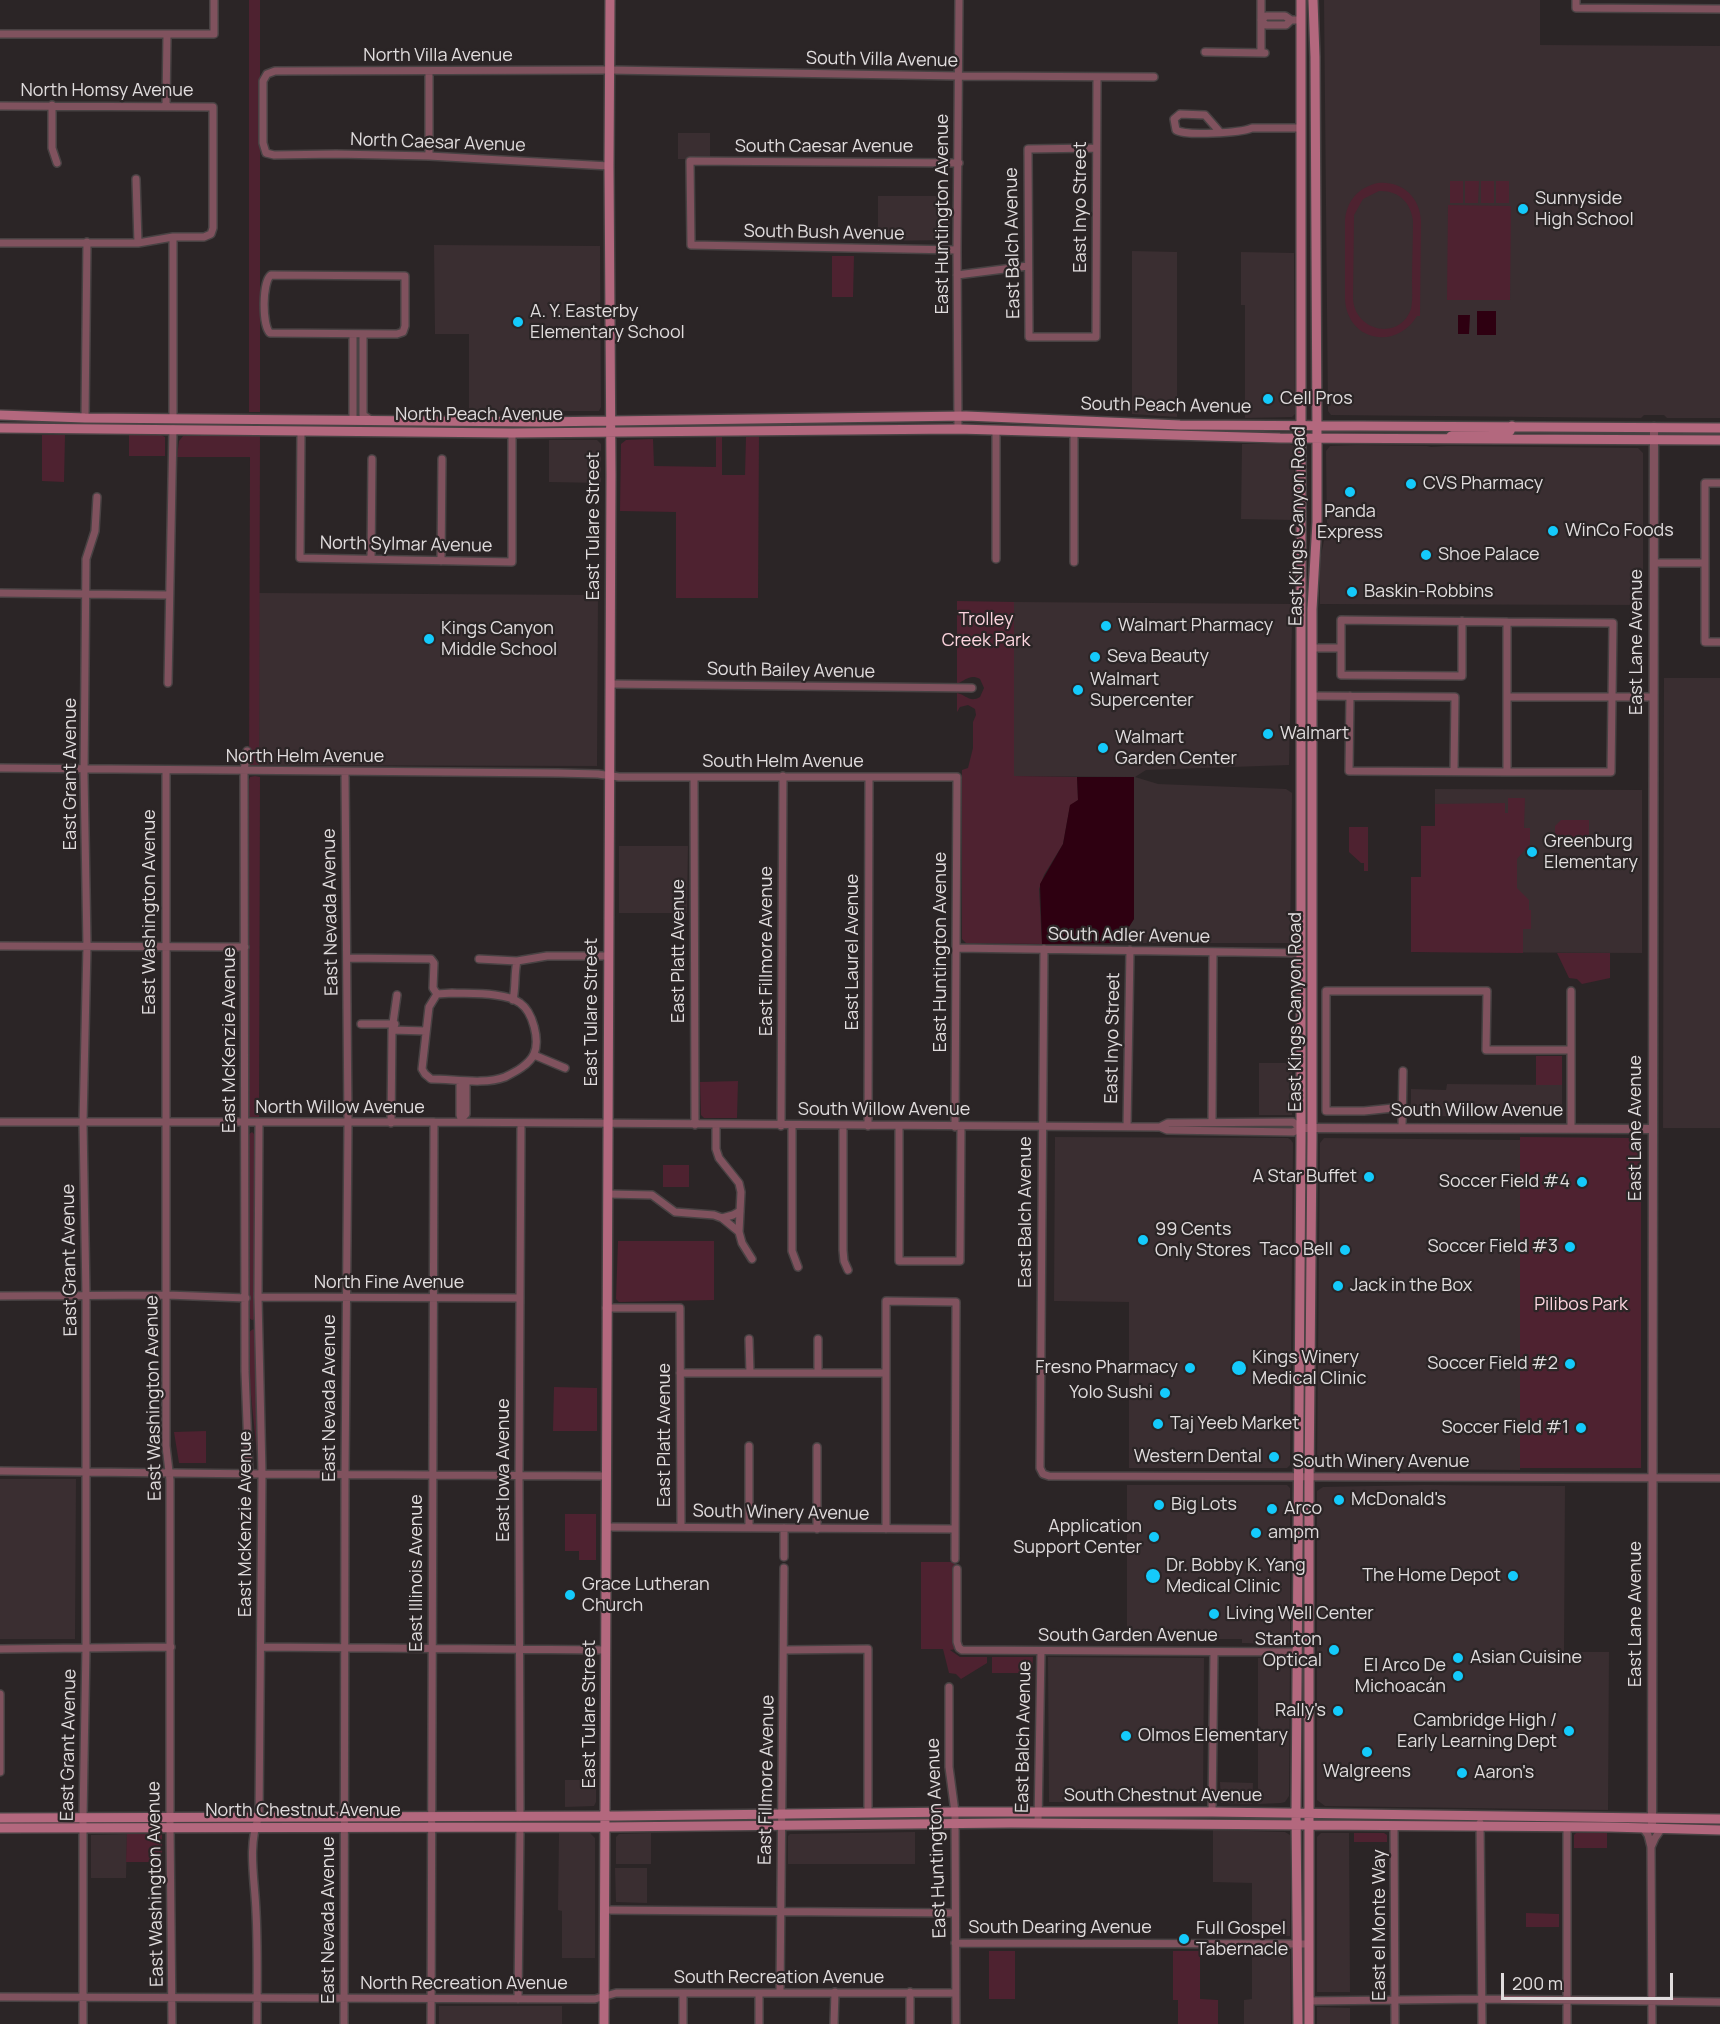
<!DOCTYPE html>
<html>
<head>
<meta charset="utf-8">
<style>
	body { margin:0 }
	#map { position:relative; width:1720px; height:2024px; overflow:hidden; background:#2b2526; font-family:Manrope,sans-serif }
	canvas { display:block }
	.scale { position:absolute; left:1501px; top:1973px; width:172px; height:27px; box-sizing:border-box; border:3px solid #e0dcdd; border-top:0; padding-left:8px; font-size:18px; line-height:21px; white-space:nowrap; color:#e0dcdd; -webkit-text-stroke:4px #2b2526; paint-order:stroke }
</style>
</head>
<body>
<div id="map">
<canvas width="1720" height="2024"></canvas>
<div class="scale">200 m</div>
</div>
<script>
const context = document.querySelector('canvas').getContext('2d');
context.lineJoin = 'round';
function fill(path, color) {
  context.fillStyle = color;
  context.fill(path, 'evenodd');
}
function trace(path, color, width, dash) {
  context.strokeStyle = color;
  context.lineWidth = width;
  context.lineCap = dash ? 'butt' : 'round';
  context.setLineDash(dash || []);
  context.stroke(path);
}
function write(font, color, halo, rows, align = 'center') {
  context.font = font + ' Manrope,sans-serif';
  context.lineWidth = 4.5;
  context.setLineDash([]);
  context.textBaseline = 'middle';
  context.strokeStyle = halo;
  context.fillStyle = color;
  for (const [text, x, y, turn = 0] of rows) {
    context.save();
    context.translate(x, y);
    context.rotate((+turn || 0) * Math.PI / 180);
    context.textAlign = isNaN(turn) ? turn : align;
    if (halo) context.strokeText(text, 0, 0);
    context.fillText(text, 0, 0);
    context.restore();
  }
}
fill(new Path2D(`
	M1324,0h216v45l180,1v372h-53l-3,-3h-20l-3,3 -310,-3 -3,-4z
	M678,133h32v26h-32z
	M878,196h72v44l-72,1z
	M434,245l166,1 1,161 -2,4h-130v-77h-34z
	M1132,251l45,1v165l-45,-3z
	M1241,252l53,1 1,161 -3,3 -47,1v-113h-4z
	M549,440h48l4,4v39l-52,-1z
	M1242,444h48l4,2 1,74 -54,-1z
	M1357,445l70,1 4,1 16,-1 191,2 5,5v152l-323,-1v-44l7,-34 -1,-75 4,-5z
	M259,593l339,2 -1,171 -338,-1z
	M1014,602l281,2v14l-3,4 -3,143 -143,5 -11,7 23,7 128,5 6,4 -2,150h-163v-13l7,-11v-142l-120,-1z
	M1664,678h56v450h-57z
	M1435,789l207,1v163l-231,-1v-75h10v-51h14z
	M619,846h69l-1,67h-68z
	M1259,1063h33v52h-33z
	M1447,1084l115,1v30l-2,2 -149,-1v-27l35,1z
	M1055,1137l233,1 3,2 2,3 -3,322 -3,3h-158v-166l-75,-1z
	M1324,1138l196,2v330l-200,-2 -3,-4 3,-321z
	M0,1479h76l-1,160h-75z
	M1127,1485h160l3,3v154l-2,2 -46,-1v-4h-115z
	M1424,1485l141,1 -1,166h45l-1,158 -283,-4 -8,-6v-309l6,-4z
	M1048,1657l156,1 -1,145 -154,-1z
	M1258,1658h32l-1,138 -4,6 -4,1 -23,1z
	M565,1780h31v22l-2,4 -29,1z
	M1220,1782l33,1 -1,21 -31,-1z
	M1213,1830l72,2 5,3v101h-38v-53l-39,-1z
	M915,1832v32h-127v-28l2,-2z
	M559,1833h31l5,5v120h-33v-47l-4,-1z
	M651,1833v31h-35v-27l3,-3z
	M1321,1833h28l1,159h-33v-155z
	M127,1834l-1,44h-35v-43z
	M615,1868h32v35l-31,-1z
	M1252,1952h38l1,72h-47v-24l8,-1z
	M439,2006h123v18h-123z
	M1317,2007l33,1v16h-33z`), '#3a2e31');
fill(new Path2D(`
	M249,0h11v412h-11z
	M1450,181h13v22h-13z
	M1465,181h14l-1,22h-13z
	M1481,181h13v22h-13z
	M1496,181h13v22h-13z
	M1378,183c24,-2 42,14 43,38l-1,95h-3c-21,35 -70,25 -72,-17v-79c2,-20 14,-33 33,-37zM1379,191c19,-1 32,11 34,30 0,20 -1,40 -1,60 0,9 1,19 -1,28 -11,32 -56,23 -58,-10l1,-84 9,-16z
	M1448,205l63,1 -1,94h-63z
	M832,256h22l-1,41h-21z
	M42,435h23l-1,47 -22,-1z
	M129,435h32l4,2v19h-36z
	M759,435l-1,163h-82v-86l-56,-1 1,-67 5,-4 27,-1 1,27 62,1v-30h6v38h23l1,-38z
	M183,436h77l-1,329h-10l1,-308h-73l2,-16z
	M957,601l57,1v174l63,1 1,23 -8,6 -7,38 -19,31 -5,14 3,55 -76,-1 -4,-4v-169l6,-2 5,-20v-26l3,-7 -1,-6 -7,-4 -8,2 -3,5v-19c9,2 13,10 23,4l4,-9 -4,-9c-10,-5 -14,1 -23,5z
	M255,776l5,1 -1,336v4l-8,1 -3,-3 1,-335 1,-3z
	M1508,798h17l-1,30h6v16l-13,15v29l12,12v10h2v19h-8v24l-112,-1v-75h10v-51h14v-22l70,-1v10h3z
	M1561,820h28v18l-17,9 -8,-1 -9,-9v-11z
	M1349,827h19v44h-4v-8h-3l-12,-11z
	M1557,953h53v25l-28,6 -5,-5 -8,-1z
	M1536,1056h26v29h-26z
	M738,1081l-1,37h-33l-3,-3 -1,-33z
	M252,1132l3,3v184l-3,1 -4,-3v-182z
	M1520,1137l114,1 5,5 2,37v288h-121z
	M663,1165h26v22h-26z
	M618,1241h96v59l-95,2 -3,-3z
	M253,1329l5,4v132l-8,-80 -2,-52z
	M554,1387l43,1v43h-44z
	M206,1431v32h-27l-5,-31z
	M565,1514h31v46h-17v-9h-14z
	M921,1562h34v87l-5,1 10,7h27v6l-26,16 -5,-5 -7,-1 -6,-24h-22z
	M992,1657h41l-1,16h-40z
	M1354,1833h30l3,2v7h-33z
	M1576,1833h31v15h-33v-13z
	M127,1834h35v28h-36z
	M1526,1913l33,1v13h-33z
	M989,1951h26v48h-26z
	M1173,1951h27v48l18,1v24h-40v-24h-5z`), '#4e2230');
fill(new Path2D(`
	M1477,311h19v24h-19z
	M1458,315h12l-1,19h-11z
	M1077,777h57v142l-7,11v13l-85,1 -2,-60 23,-40 7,-39 8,-5z`), '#2e0011');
const minor = new Path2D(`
	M1576,0v8l144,1
	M1291,20l-5,5h-20l-5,-5 5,-4h19l6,4h10
	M0,34h214v-34
	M1205,52l60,1
	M1261,53v-53
	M429,71v85
	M52,105v43l5,15
	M0,106l213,1v121l-2,6 -7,3h-31l-35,6h-138
	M166,106l1,-71
	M1219,131l-14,-16 -25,-1 -6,5 2,11c9,6 64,3 76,-2h49
	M1096,148l-68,1 1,188h67l1,-260
	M609,166l-180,-10 -93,-2 -62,1 -8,-2 -3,-10v-62l4,-7 8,-3 335,-1 348,6 196,1
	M136,179l2,64
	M957,250l-266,-5 -1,-84 269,2
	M271,275l134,1v50l-2,6 -6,2 -127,-1c-8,-8 -8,-51 1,-58z
	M957,275l71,-9
	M363,335v80l8,5
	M85,418l2,-176
	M173,418v-181
	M353,420v-86
	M958,429l-1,-179 2,-250
	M996,430v129
	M301,431l-1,127 212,4v-129
	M1720,483h-15v159h15
	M371,559l1,-100
	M441,561l1,-102
	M1074,562v-130
	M1654,563h51
	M0,593l169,2
	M1462,621v55l-121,-1v-55l166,2v75h146
	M1312,648h29
	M168,683l5,-254
	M610,684l362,4
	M1313,696l142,1 -1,74
	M1350,696l-1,75 158,1v-75
	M247,751l-3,20 1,600 4,103
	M0,768l558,5 40,1 21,3h338l-2,350
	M166,771v675l4,34v347l2,197
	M1507,772h104l2,-149 -106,-1
	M694,777l1,348
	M0,946l245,1
	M956,948l345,5
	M1044,949l-4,519 3,6 6,2 671,2
	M347,958l84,1 3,4 -1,25 4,6
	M479,959l38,2
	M452,993c17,1 54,-1 68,10 13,9 20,37 14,51 -5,11 -19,18 -29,23 -21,8 -51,2 -74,2l-6,-5 -3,-5 7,-62 8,-13z
	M513,1000c3,-14 1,-26 4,-39l30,-5h62
	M361,1024h34
	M392,1030l5,-35
	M534,1055l31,13
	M462,1081l-2,4v30l2,7
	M462,1081l4,3v30l-4,4
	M1403,1107l-39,4h-38v-120h161l-1,59h85
	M0,1122h434l726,5
	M1212,1122l1,-169
	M1293,1122l8,6 -8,4 -126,-2 -7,-3 8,-4z
	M391,1123l1,-93 34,1
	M716,1125v24l3,9 20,25 2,9 -2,40 3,11 10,16
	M781,1126l2,-350
	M792,1126v125l6,16
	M843,1126v124l1,11 4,9
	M868,1126l1,-348
	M899,1126v135h61l1,-135
	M1127,1127l3,-177
	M1402,1127l1,-56
	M1571,1128v-137
	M608,1194l44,1 23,17 39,3 8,3
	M739,1232l-17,-14 11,-3 7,-4
	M0,1296l167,-1 79,3
	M258,1297l262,1
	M606,1308h74l1,219
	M749,1339l1,34
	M818,1339v34
	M680,1373h206
	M0,1471l262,3 344,2
	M606,1527l349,2
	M749,1528v-82
	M784,1528v29
	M817,1529v-82
	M886,1529v-228l70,1 -1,257
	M957,1569v73l2,6 3,2 336,2
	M261,1647l345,3
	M0,1649l171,-2
	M784,1650l84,-1v164
	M949,1687v80l6,45 1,212
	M0,1694v78
	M1212,1812l2,-160
	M520,1817l-1,-341 2,-353
	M1038,1823l3,-172
	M1480,1823l2,201
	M1394,1826l1,198
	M1567,1827v197
	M1643,1828l5,7 3,12 1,177
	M1651,1847l4,-9 7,-10
	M605,1910l350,3
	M955,1943l354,1
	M683,1993v31
	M759,1993v31
	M780,1993l4,-425
	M0,1997l595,2 21,-6h339
	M518,1999l2,-172
	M1309,2001l174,-2 237,3
	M83,2024v-207l3,-169v-353l-3,-172 4,-177 -3,-171 2,-216 9,-28 2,-34
	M257,2024c0,-37 1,-74 -1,-112 -1,-32 -9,-65 3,-96l3,-342 -4,-177 1,-174
	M344,2024l1,-549 3,-352 -3,-351
	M431,2024l3,-902
	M834,2024l1,-32
	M910,2024v-32`);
const tertiary = new Path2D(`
	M1305,1128l348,1
	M1652,1825l2,-1398`);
const secondary = new Path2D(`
	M0,415l85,3 454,4 427,-6 214,9 540,3
	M0,428l512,5 446,-4 322,9 440,2
	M1451,436l11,-3h42l6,-2 2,-5
	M0,1818l617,-2 338,-4h257l508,7
	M0,1828l606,-1 405,-4 598,4 111,3
	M604,2024l7,-1549 -2,-309 1,-166
	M1298,2024l-2,-211 5,-673v-1140
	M1309,2024v-537l3,-347v-531l5,-87v-84l-2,-381 -2,-57`);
trace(minor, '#484243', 10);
trace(tertiary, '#484243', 11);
trace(secondary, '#484243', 12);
trace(minor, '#80525e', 7);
trace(tertiary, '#80525e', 8);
trace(secondary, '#b3687e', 9);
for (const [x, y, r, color] of [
	[1523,209,6,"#14cafb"],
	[518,322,6,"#14cafb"],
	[1268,399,6,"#14cafb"],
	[1411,484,6,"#14cafb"],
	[1350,492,6,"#14cafb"],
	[1553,531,6,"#14cafb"],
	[1426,555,6,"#14cafb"],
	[1352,592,6,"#14cafb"],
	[1106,626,6,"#14cafb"],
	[429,639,6,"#14cafb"],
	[1095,657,6,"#14cafb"],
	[1078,690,6,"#14cafb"],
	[1268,734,6,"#14cafb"],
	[1103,748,6,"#14cafb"],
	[1532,852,6,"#14cafb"],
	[1369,1177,6,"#14cafb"],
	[1582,1182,6,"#14cafb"],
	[1143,1240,6,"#14cafb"],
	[1570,1247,6,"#14cafb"],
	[1345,1250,6,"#14cafb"],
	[1338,1286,6,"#14cafb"],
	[1570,1364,6,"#14cafb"],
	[1190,1368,6,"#14cafb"],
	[1239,1368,8,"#14cafb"],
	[1165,1393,6,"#14cafb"],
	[1158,1424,6,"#14cafb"],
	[1581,1428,6,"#14cafb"],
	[1274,1457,6,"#14cafb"],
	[1339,1500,6,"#14cafb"],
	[1159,1505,6,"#14cafb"],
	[1272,1509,6,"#14cafb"],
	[1256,1533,6,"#14cafb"],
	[1154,1537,6,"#14cafb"],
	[1153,1576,8,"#14cafb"],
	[1513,1576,6,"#14cafb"],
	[570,1595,6,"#14cafb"],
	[1214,1614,6,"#14cafb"],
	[1334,1650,6,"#14cafb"],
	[1458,1658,6,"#14cafb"],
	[1458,1676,6,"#14cafb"],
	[1338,1711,6,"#14cafb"],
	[1569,1731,6,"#14cafb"],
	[1126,1736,6,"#14cafb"],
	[1367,1752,6,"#14cafb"],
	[1462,1773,6,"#14cafb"],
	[1184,1939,6,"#14cafb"]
]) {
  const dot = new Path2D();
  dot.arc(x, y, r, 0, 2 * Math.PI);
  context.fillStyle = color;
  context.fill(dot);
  trace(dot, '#2b2526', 2);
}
write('18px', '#e0dcdd', '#2b2526', [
	["North Villa Avenue",438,56],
	["South Villa Avenue",882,60,1],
	["North Homsy Avenue",107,91],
	["North Caesar Avenue",438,143,2],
	["South Caesar Avenue",824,147],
	["East Inyo Street",1081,207,-90],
	["East Huntington Avenue",943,214,-90],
	["South Bush Avenue",824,233,1],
	["East Balch Avenue",1013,243,-91],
	["South Peach Avenue",1166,406,1],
	["North Peach Avenue",479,415],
	["East Tulare Street",594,526,-90],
	["East Kings Canyon Road",1298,526,-89],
	["North Sylmar Avenue",406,545,1],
	["East Lane Avenue",1637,642,-90],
	["South Bailey Avenue",791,671,1],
	["North Helm Avenue",305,757],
	["South Helm Avenue",783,762],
	["East Grant Avenue",71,774,-90],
	["East Washington Avenue",150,912,-90],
	["East Nevada Avenue",331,912,-91],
	["South Adler Avenue",1129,936,1],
	["East Platt Avenue",679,951,-90],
	["East Fillmore Avenue",767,951,-90],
	["East Laurel Avenue",853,952,-90],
	["East Huntington Avenue",941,952,-90],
	["East Tulare Street",592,1012,-90],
	["East Kings Canyon Road",1296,1012,-90],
	["East Inyo Street",1113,1038,-89],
	["East McKenzie Avenue",230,1040,-90],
	["North Willow Avenue",340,1108],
	["South Willow Avenue",884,1110],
	["South Willow Avenue",1477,1111],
	["East Lane Avenue",1636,1128,-90],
	["East Balch Avenue",1026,1212,-90],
	["East Grant Avenue",70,1260,-91],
	["North Fine Avenue",389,1283],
	["East Washington Avenue",154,1398,-91],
	["East Nevada Avenue",330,1398,-90],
	["East Platt Avenue",665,1435,-90],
	["South Winery Avenue",1381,1462],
	["East Iowa Avenue",504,1470,-90],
	["South Winery Avenue",781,1513,1],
	["East McKenzie Avenue",246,1524,-90],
	["East Illinois Avenue",417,1573,-90],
	["East Lane Avenue",1636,1614,-90],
	["South Garden Avenue",1128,1636],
	["East Tulare Street",590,1714,-90],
	["East Balch Avenue",1024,1737,-89],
	["East Grant Avenue",69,1745,-89],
	["East Fillmore Avenue",767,1780,-89],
	["South Chestnut Avenue",1163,1796],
	["North Chestnut Avenue",303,1811],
	["East Huntington Avenue",937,1838,-92],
	["East Washington Avenue",156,1884,-91],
	["East Nevada Avenue",329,1920,-90],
	["East el Monte Way",1380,1925,-90],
	["South Dearing Avenue",1060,1928],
	["South Recreation Avenue",779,1978],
	["North Recreation Avenue",464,1984]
]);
write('18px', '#e0dcdd', '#2b2526', [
	["Sunnyside",1535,199],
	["High School",1535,220],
	["A. Y. Easterby",530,312],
	["Elementary School",530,333],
	["Cell Pros",1280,399],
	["CVS Pharmacy",1423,484],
	["Panda",1350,512,"center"],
	["Express",1350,533,"center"],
	["WinCo Foods",1565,531],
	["Shoe Palace",1438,555],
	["Baskin-Robbins",1364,592],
	["Walmart Pharmacy",1118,626],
	["Kings Canyon",441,629],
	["Middle School",441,650],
	["Seva Beauty",1107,657],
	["Walmart",1090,680],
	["Supercenter",1090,701],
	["Walmart",1280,734],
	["Walmart",1115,738],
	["Garden Center",1115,759],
	["Greenburg",1544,842],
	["Elementary",1544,863],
	["A Star Buffet",1357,1177,"right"],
	["Soccer Field #4",1570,1182,"right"],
	["99 Cents",1155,1230],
	["Only Stores",1155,1251],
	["Soccer Field #3",1558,1247,"right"],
	["Taco Bell",1333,1250,"right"],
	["Jack in the Box",1350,1286],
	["Kings Winery",1252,1358],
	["Medical Clinic",1252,1379],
	["Soccer Field #2",1558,1364,"right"],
	["Fresno Pharmacy",1178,1368,"right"],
	["Yolo Sushi",1153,1393,"right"],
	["Taj Yeeb Market",1170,1424],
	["Soccer Field #1",1569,1428,"right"],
	["Western Dental",1262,1457,"right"],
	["McDonald's",1351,1500],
	["Big Lots",1171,1505],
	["Arco",1284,1509],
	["Application",1142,1527,"right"],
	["Support Center",1142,1548,"right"],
	["ampm",1268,1533],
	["Dr. Bobby K. Yang",1166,1566],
	["Medical Clinic",1166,1587],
	["The Home Depot",1501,1576,"right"],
	["Grace Lutheran",582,1585],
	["Church",582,1606],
	["Living Well Center",1226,1614],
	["Stanton",1322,1640,"right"],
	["Optical",1322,1661,"right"],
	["Asian Cuisine",1470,1658],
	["El Arco De",1446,1666,"right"],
	["Michoacán",1446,1687,"right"],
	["Rally's",1326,1711,"right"],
	["Cambridge High /",1557,1721,"right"],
	["Early Learning Dept",1557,1742,"right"],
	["Olmos Elementary",1138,1736],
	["Walgreens",1367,1772,"center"],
	["Aaron's",1474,1773],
	["Full Gospel",1196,1929],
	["Tabernacle",1196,1950]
], 'left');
write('18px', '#fcd4de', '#2b2526', [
	["Trolley",986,620],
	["Creek Park",986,641],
	["Pilibos Park",1581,1305]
]);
</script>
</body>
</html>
